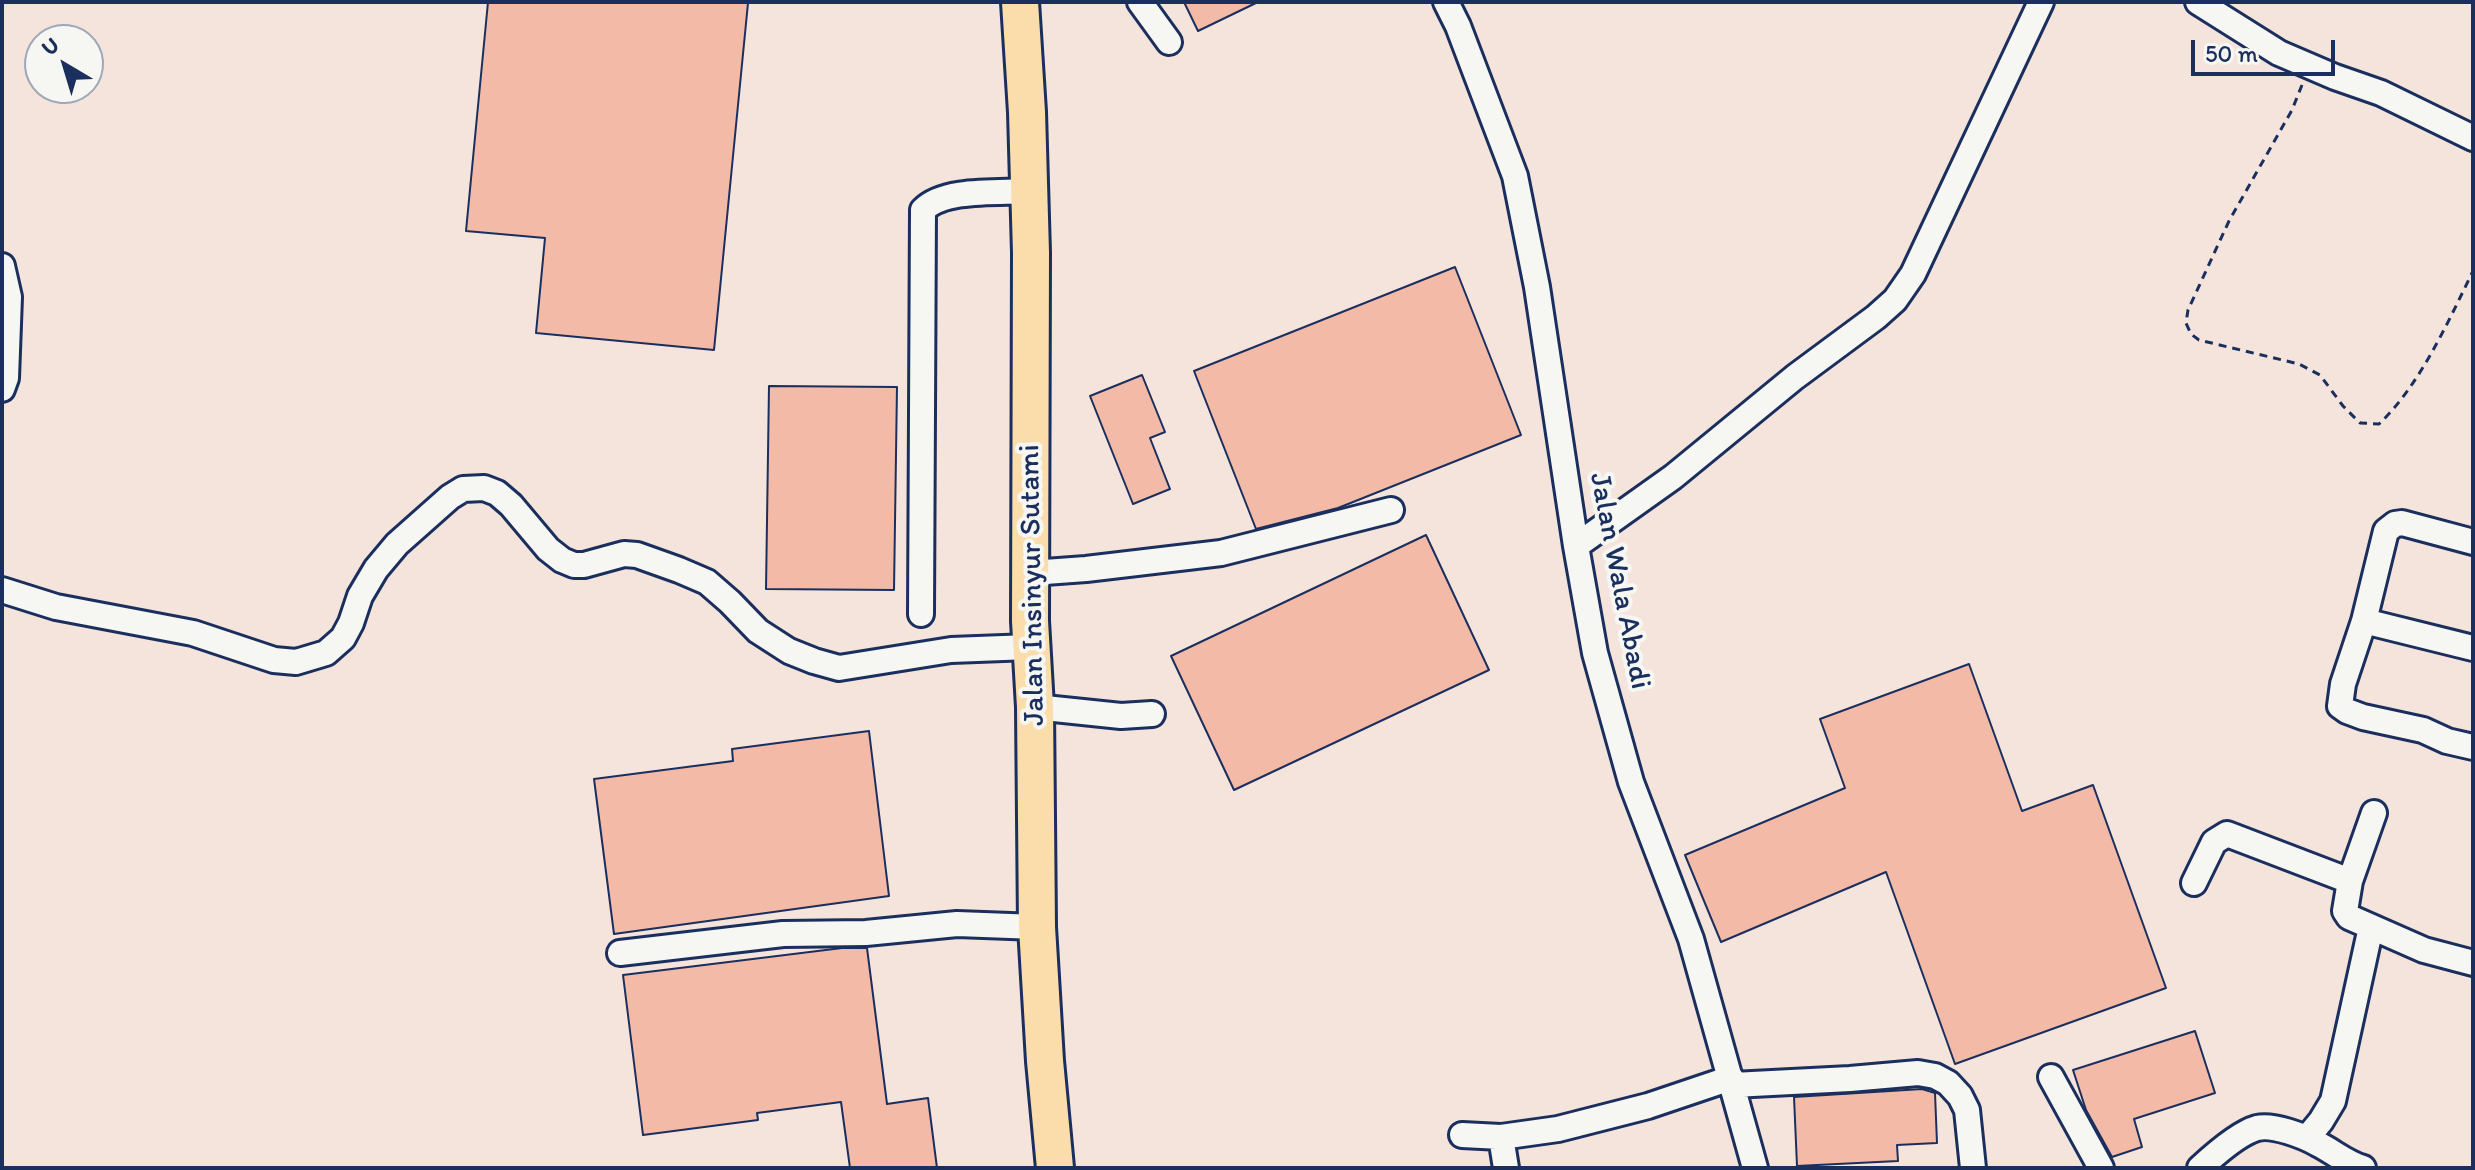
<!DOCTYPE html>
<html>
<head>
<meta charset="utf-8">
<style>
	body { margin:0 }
	#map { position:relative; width:2475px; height:1170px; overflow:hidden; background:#f5e4dc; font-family:Itim,sans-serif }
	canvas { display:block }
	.frame { position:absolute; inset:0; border:4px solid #1b2f5e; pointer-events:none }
	.north { position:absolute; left:24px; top:24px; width:80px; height:80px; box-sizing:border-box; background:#f6f6f2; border:2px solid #9ea6b7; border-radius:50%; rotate:322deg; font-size:22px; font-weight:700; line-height:32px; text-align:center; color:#1b2f5e }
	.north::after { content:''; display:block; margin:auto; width:28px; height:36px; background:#1b2f5e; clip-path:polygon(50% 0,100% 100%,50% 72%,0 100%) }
	.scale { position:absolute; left:2191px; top:40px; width:144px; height:36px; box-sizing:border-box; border:4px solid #1b2f5e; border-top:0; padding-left:10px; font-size:24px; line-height:28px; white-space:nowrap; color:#1b2f5e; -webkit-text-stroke:6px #f6f6f2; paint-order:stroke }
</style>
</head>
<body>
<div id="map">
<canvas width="2475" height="1170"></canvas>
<div class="frame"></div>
<div class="north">U</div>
<div class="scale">50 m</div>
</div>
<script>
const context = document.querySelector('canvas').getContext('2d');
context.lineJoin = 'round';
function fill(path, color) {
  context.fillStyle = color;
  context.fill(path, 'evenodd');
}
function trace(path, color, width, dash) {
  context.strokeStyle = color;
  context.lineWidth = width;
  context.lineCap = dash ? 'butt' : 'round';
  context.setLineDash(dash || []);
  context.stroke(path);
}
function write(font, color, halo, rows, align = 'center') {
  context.font = font + ' Itim,sans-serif';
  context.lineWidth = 8;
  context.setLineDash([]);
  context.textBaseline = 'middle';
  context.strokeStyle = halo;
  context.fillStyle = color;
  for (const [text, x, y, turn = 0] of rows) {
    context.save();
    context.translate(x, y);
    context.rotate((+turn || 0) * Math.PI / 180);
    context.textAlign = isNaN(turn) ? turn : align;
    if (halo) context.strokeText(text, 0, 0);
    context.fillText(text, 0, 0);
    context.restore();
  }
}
const building = new Path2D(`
	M488,2l260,1 -34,347 -178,-17 9,-95 -79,-7z
	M1184,2h74l-60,29z
	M1455,267l66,168 -183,73 -82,21 -62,-158z
	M1142,375l23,57 -15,6 20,51 -37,15 -43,-108z
	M769,386l128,1 -3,203 -128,-1z
	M1426,535l63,135 -255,120 -63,-134z
	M1969,664l53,147 71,-26 73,203 -211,76 -69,-192 -165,70 -36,-87 160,-67 -25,-69z
	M869,731l20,165 -275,38 -20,-155 139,-18 -1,-12z
	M842,948h25l20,156 41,-6 9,70h-87l-9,-66 -84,11 1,7 -115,15 -20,-160z
	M2195,1031l20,62 -81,26 8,28 -30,10 -26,-47 -13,-40z
	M1922,1089l13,4 2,50 -40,2 1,16 -101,5 -3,-69z`);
fill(building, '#f2baa7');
trace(building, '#1b2f5e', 2);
const minor = new Path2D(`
	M1140,2l29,40
	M1446,2l12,24 57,150 22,111 39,259 19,107 36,129 60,157 64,229
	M2198,2l81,51 56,24 46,16 92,45
	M2,266l7,31 -3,81 -4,11
	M2473,542l-71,-19 -7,1 -9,7 -22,90 -21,63 -3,22 7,5 16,6 60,13 24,11 26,6
	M1576,546l97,-69 122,-100 81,-60 19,-17 18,-26 128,-272
	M1031,573l55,-4 135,-16 170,-43
	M2,590l54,17 137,26 81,27 22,2 30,-9 17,-15 8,-15 9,-27 16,-27 21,-25 53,-47 13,-8 21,-1 13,5 14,12 37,44 14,11 12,5h10l40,-11 13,1 42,15 28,12 23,20 28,29 31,20 25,10 25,7 112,-18 79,-3
	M921,614l2,-404c21,-22 76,-17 106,-19
	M2364,621l109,27
	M1035,707l86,9 31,-2
	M2374,813l-24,68 -5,30 4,6 75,33 49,13
	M2194,883l20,-41 13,-8 123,47
	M620,953l163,-19 83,-1 91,-9 80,3
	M2051,1077l50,91
	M1733,1085l117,-6 68,-6 17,3 13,7 12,13 7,14 6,58
	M1462,1135l39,2 57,-8 90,-23 83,-28
	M1501,1137l5,31
	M2307,1138l14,-17 12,-20 38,-174
	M2200,1168c13,-12 39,-35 57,-40 16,-4 47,8 61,16 16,8 28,19 45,24`);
const highway = new Path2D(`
	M1020,2l7,110 4,141 -1,368 5,86 2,220 8,134 10,107`);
trace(minor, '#1b2f5e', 30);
trace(highway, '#1b2f5e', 42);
trace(new Path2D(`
	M2302,85l-10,25 -63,111 -41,89 -2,13 5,11 8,6 100,24 21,11 23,31 17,17 19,1c41,-39 69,-102 94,-153`), '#1b2f5e', 3, [8, 6]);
trace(minor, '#f6f6f2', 24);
trace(highway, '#faddab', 36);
write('30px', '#1b2f5e', '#f6f6f2', [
	["Jalan Wala Abadi",1619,581,79],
	["Jalan Insinyur Sutami",1033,585,-91]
]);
</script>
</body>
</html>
